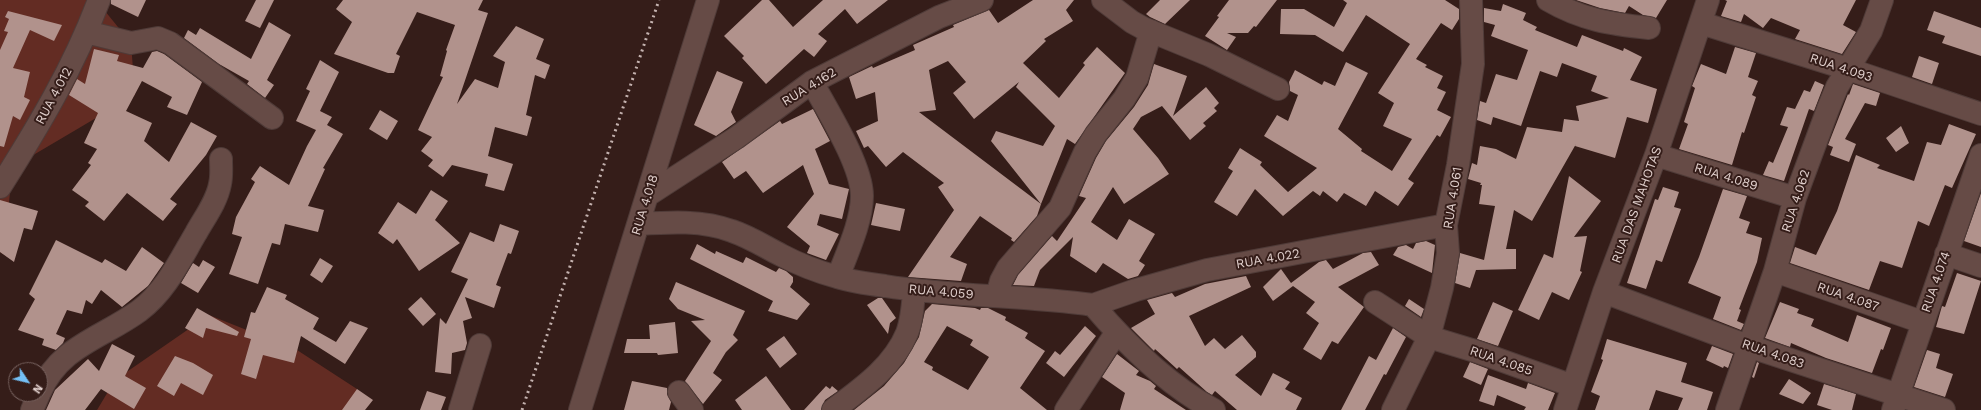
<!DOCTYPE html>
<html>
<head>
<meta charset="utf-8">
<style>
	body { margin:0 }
	#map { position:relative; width:1981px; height:410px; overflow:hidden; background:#351d19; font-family:"Work Sans",sans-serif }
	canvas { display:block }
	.north { position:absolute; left:8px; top:362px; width:40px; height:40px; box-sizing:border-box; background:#351d19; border:1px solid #796461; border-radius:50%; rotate:125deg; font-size:11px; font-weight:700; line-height:16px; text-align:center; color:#e0cfcc }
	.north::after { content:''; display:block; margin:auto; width:14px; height:18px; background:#74c0f6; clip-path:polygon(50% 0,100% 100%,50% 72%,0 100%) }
</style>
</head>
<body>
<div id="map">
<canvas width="1981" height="410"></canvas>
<div class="north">N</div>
</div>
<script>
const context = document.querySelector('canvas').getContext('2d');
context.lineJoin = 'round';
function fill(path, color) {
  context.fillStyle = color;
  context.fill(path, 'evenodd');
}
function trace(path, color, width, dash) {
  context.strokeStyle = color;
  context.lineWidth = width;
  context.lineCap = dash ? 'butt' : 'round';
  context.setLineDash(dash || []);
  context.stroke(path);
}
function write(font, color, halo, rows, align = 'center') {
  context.font = font + ' "Work Sans",sans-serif';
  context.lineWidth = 4;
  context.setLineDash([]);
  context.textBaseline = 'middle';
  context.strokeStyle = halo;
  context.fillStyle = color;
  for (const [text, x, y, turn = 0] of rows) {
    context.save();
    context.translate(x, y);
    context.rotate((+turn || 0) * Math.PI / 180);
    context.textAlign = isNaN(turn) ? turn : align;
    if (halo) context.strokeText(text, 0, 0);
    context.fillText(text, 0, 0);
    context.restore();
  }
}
fill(new Path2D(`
	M0,0h96l35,43 4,52 -122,72 -10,87 -3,-2z
	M209,315l88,35 60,39 3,21h-263l18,-30z`), '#632c23');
fill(new Path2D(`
	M111,0h35l-8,17 -27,-13z
	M256,0h18l-14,28 -15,-7z
	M343,0h140l-5,10 10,3 -31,91 18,-25 23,9 7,-26 -12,-6 23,-30 28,13 -8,20 14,6 -5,14 -10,-4 -9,40 6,2 -5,19 -32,-9 -7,29 25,8 -9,27 -19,-5 3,-12 -36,-9 -9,12 -15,-11 5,-6 -12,-9 11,-14 -14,-7 25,-53 -3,-1 7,-25 -1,-1 9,-25 -38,-13 -21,42 4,2 -6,17h-6l-54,-19 18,-32 -16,-13z
	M762,0h7l24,27 30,-27h65l-31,24 -12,-15 -27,25 9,7 -13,16 -10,-8 -38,35 -24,-26 2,-2 -20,-20z
	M1033,0h41l-8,10 7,11 -29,18 2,2 -23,22 36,35 26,-33 -2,-2 14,-16 28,26 -50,71 -8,-5 -26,65 -50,-63 5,-10 47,15 12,-20 -39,-39 3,-5 -45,37 -21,-26 13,-11 -18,-21 -19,9 7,40 -17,2 122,92 -4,12 -23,26 -3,-2 1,-2 -32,-22 -30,41 17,7 -6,17 -53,-4 46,-67 -16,-23 6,-4 -41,-31 -17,15 -18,-21 -4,2 -8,-17 22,-10 -3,-29 -19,7 -7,-22 23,-11 1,2 42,-18 -2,-5 41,-18 -1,-2 36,-15 9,13z
	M1160,0h30l-25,24 -15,-7 -4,-3z
	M1229,0h48l-21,27 -2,-1 -6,7h-21l9,4 -9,13 -22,-14 14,-19 -2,-1z
	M1343,0h102l14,9v10l-7,11 -11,-7 -25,36 11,6 -2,2 18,9 -6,12 9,4 -9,18 14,7 -11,20 -3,-2 -29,44 6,4 -16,23 -23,-15 -9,15 -22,-13 -7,9 -14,-11 -3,5 -7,-5 -30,25 -28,-27 -18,27 -23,-14 19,-31 -5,-3 12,-20 22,14 -2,3 28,27 29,-24 -53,-32 13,-21 11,6 10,-26 -8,-4 -1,-9 6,-12 27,15 2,-4 11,5 11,-24 22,11 -30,56 24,20 -1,2 31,20 20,-32 -29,-13 11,-23 -16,-10 32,-49 -44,-29 -23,37 -28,-17 -35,-1 1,-25h23l30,18 13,-24z
	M1576,0h91l-11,18 -13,-3 -14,-9 -4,7 -25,-5z
	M1725,0h131l-13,25 13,7 -14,22 -47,-15 5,-9 -29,-12 -8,10 -19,-14 -3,8 -20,-6 6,-15z
	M1503,4l23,9 -3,7 14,7 -2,3 42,17 5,-12 41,16 1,-3 18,9 -12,23 27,9 -9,34 -21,-6 -12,41 -40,-12 1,-2 -44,77 -18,-11 -8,39h10v20l-40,1 -6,18 -15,-5 5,-30 24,7 11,-54 -16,-2 3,-19h-2l1,-2 -13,-4 4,-16 5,2 3,-19 16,3 20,10 11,-32 35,5 2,-13 15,2 -3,-15 33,-8 -18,-7 6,-15 -35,-13 -5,14 -17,-6 -19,55 -28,-9 -2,8 -14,-5 3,-19 6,2 10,-29 21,6 11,-30 -37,-14 4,-11 -11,-3v-14l17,3z
	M8,11l54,14 -8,16 -24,-11 -17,38 17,4 -6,25 6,3 -10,20 -7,-4 -9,31 -4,-1v-96l8,-18 -4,-1 5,-12 -4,-2z
	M1934,11l47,17v28l-39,-13 3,-7 -18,-6z
	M269,22l22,13 -24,45 7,5 -9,13 -18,-14 2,-3 -30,-17 -35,-26 4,-8 8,5 4,-7 51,31z
	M1735,47l21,6 -8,24 10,4 -6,14 4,2 -12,36 -2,-1 -10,33 -53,-16 9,-25 -4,-2 11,-34 -3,-2 9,-22 25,10z
	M94,49l25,6 -2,6 26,7 9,-16 5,-1 7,3 38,28 -15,33 -20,-8 5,-10 -30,-16 -16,30 26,12 -8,18 25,21 22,-40 26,14 -11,19 -36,44 7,5 -14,17 -36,-28 -23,28 -19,-15 4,-4 -17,-12 19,-25 -3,-2 9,-14 -13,-6 14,-30 -29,-18 8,-16 8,5z
	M1919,56l20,7 -7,21 -20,-7z
	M320,60l19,12 -19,39 12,6 -5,8 16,9 -20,34 2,1 -17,37 16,4 -6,22 -33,-8 -5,21 -8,-2 -14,41 -29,-10 13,-37 -10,-3 4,-17 19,-35 -4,-3 9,-13 29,19 18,-39 9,-16 -20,-9 14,-30 -4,-2z
	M1154,64l33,12 -14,40 33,-29 13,16 -5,5 3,3 -14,12 3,3 -16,14 -28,-34 -21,11 -8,12 25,29 11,16 -45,30 -11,-17 -22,35 26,18 12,-21 26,15 -16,27 6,4 -7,11 -10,3 -25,-16 -7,10 -26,-17 3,-19 -33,33 -6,16 -21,-1 5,-10 34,-39 5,5 29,-43 -7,-2 17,-38 10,-17 28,-34 14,-22z
	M717,71l26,11 -12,30 5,10 -20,14 -22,-11z
	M1815,81l9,4 -10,26 -5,-2 -25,72 -21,-6 6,-14 4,2 15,-36 -8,-2 7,-18 8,2 9,-19 6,2z
	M1853,84l27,9 -4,13 -11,-3 -20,36 11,5 -7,18 -19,-7 3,-8 -5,-2 20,-51 1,1z
	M813,109l17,32 -15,8 14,35 20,5 -7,30 -22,-5 -3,11 22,9 -13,26 -19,-7 3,-7 -23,-19 27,-33 -11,-29 -40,28 -17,-22 -12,8 -12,-17 58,-41 2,3z
	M380,110l18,11 -11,19 -18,-11z
	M1949,124l27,10 -24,54 -7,-3 -16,41 -11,-5 -16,47 -22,-7 -11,29 -79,-27 5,-16 21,8 21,-44 19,-56 24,10 -3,3 37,13 13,-39 14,3z
	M1901,126l8,17 -13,9 -10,-14z
	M1569,176l32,25 -27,36 13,-1 -7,35 2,1 -13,28 -17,-8 -13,28 -21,-10 26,-56 9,4z
	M1663,187l16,5 -5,15 7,2 -19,53 -6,-2 -10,29 -19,-6 28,-84 3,1z
	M1723,189l24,7 -8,22 11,4 -4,11 16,5 -5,24 -18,47 2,1 -4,11 7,3 -3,6 -28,-11 8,-22 -33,-14 11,-26z
	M431,190l17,11 -13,19 25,23 -41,28 -22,-32 -4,5 -15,-11 20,-31 18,12z
	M1981,193v54l-17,-6z
	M0,200l38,11 -6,19 -8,-2 -10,34 -14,-10z
	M876,203l29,6 -5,22 -29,-6z
	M500,224l19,7 -8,23 -3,-1 -12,32 5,2 -7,21 -29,-11 7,21 -9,3 4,22 -2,7 -13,3 -1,21 -16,-2 5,-54 6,6 22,-45 -17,-7 19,-40 24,10z
	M56,240l46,23 3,-4 21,12 16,-24 22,16 -16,23 -26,21 -21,-17 -9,14 -6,-4 -4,14 -15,-4 -11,24 9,4 -2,5 -7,7 -14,-5 2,-6 -26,-9 17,-31 -6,-5z
	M1426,241l9,4 -3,28 -39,-18 5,-8 8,-2 7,4 3,-6z
	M697,244l18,10 1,-3 27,12 3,-6 30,15 3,-4 7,3 7,6v5l-3,5 20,17 -13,16 -29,-9 5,-10 -83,-42z
	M1371,252l8,13 -41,22 26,20 -26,37 -6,-3 -11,19 -18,-11 16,-26 -13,-10 9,-11 -22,-16 -20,15 -10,-14 18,-18 10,14 28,-21 7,-2 7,9 30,-16z
	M320,258l13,8 -11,17 -12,-8z
	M203,260l12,7 -17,26 -17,-10 12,-20 6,4z
	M1957,273l24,8 -17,53 -28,-7 6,-21 3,1z
	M1246,276l5,11 -62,29 16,30 9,-8 11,11 17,-14 14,17v5l-21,18 26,21 12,-23 17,9 -5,7 17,9 -6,12h-59l-22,-19 -3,4 -5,-3 -28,-25 -2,2 -22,-20 -1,2 -23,-23 24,-14 -8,-14 25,-7 3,4 30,-13z
	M676,282l69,29 -12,24 5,5 -12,12 -13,21 9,7 -19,24 -18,-23 26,-40 -20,-20 14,-1 -27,-11 -9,-10z
	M267,287l20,8 -2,4 34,19 -6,11 23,13 14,-21 18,7 -23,36 -44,-28 -7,27 -31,-8 -7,24 -15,-5 10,-35 -7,-2 7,-25 4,1z
	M421,297l15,17 -13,12 -15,-17z
	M878,298h4l14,20 -6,5 -2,11 -21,-29z
	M1409,299l15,10 -3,8 -16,-11z
	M1493,302l20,9 -15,35 -21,-7z
	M1780,302l19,7 -2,4 17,6 -3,7 37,16 9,-27 34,13 -8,22 -2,-1 -9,24 -46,-15 -35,-15 -1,4 -25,-9z
	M932,304l43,4 5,2 1,-2h7l18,9 -1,3 23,13 -3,5 20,13 -25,37 27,22h-193l30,-24 20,-23 15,-26 6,-26zM947,326l26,14 -3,5 19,12 -21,33 -36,-20 1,-3 -9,-5z
	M197,308l42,24 -2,4 -31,-8 -3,10 -18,-10z
	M675,322l3,31 -20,2 -1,-2h-33l3,-14h23l-1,-14z
	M1085,326l11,10 -32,41 -18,-14 9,-12 5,4z
	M1393,328l13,9 -20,38 -2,-1 -19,36h-24l28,-54 7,4z
	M784,336l13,18 -17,14 -14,-19z
	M1607,339l80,24 -6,19 32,10 -6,18h-29l5,-12 -27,-8 -7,20h-54l5,-14 -9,-4 12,-32 -2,-1z
	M112,344l23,12 -10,20 21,12 -12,21 -33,-20 -16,21h-39l9,-20 33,-31 11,12z
	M1712,346l21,8 -5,14 -4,-2 -1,2 -17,-8z
	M1927,350l13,4 -4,14 17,6 -8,23 -31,-10z
	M1117,354l22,17 -3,4 14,6 6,5 -2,3 32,21h-66l5,-17 -23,-16z
	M175,356l18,7 20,12 -10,20 -22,-12 -7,13 -17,-10z
	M1470,362l18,7 -7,16 -18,-8z
	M1757,362l2,1 -5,15 -2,-1z
	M1488,375l38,14 2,-6 27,10 -7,17h-24l2,-3 -29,-12 -3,11 -15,-5z
	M766,376l25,34h-49l-7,-10z
	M1789,379l22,14 -8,11 -24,-10z
	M632,381l35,7v6l4,8 -2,8h-45z
	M1824,384l32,10 -4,16h-20l-15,-5z
	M826,386l4,3 2,-3 6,5 -13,9 -4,10h-17z
	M357,389l16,11 -8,10h-23z
	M427,391l19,6 -5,13h-21z`), '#b1928c');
const minor = new Path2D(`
	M1103,0l29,22 11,6 66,27 69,34
	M1548,0c34,20 63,24 101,28
	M1701,23l147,46 133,45
	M86,32l45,11 27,-5 12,5 102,75
	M812,82c15,28 50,83 50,114 0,25 -15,57 -24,81
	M1656,155l139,43
	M0,187c38,-60 74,-120 99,-187
	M648,195l88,-57 76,-56 127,-65 43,-17
	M639,224c31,-2 64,-4 93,7 18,6 33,16 49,24 17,9 38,17 56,22 16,5 32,7 48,9 69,11 139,9 208,19 34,40 74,80 121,105
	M1946,254l35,12
	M1775,271l147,51
	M1604,292l144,54 196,64
	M997,296l4,-15 7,-13 52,-60 25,-56 11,-18 28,-35 13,-21 14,-47
	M1375,302l54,35 46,14 98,35
	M1093,305l43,-15 71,-20 239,-45
	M40,392c20,-46 62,-54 99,-81 27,-20 41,-51 57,-78 9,-16 21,-32 24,-49 2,-8 1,-17 1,-25
	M679,392l13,18
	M32,410l7,-16
	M460,410l20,-65
	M580,410l128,-410
	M833,410c28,-21 60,-43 74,-77 5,-13 6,-28 7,-42
	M1066,410l50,-77
	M1393,410l36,-73 13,-49 6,-35 -2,-28 12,-60 15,-101 -2,-64
	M1565,410l39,-118 52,-137 52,-155
	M1727,410l48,-139 20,-73 33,-89 9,-22 34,-56 11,-31
	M1893,410l88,-255`);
trace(minor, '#4f3b38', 24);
trace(minor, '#664b46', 22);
trace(new Path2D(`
	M522,410l137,-410`), '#c4b2af', 3, [2, 4]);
write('13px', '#e0cfcc', '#351d19', [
	["RUA 4.093",1841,68,18],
	["RUA 4.162",809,87,-32],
	["RUA 4.012",54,96,-62],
	["RUA 4.089",1726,177,17],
	["RUA 4.061",1453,198,-81],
	["RUA 4.062",1796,201,-72],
	["RUA 4.018",645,205,-73],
	["RUA DAS MAHOTAS",1637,205,-70],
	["RUA 4.022",1268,259,-10],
	["RUA 4.074",1936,282,-71],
	["RUA 4.059",941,292,5],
	["RUA 4.087",1848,297,19],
	["RUA 4.083",1773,354,19],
	["RUA 4.085",1501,361,19]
]);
</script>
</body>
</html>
